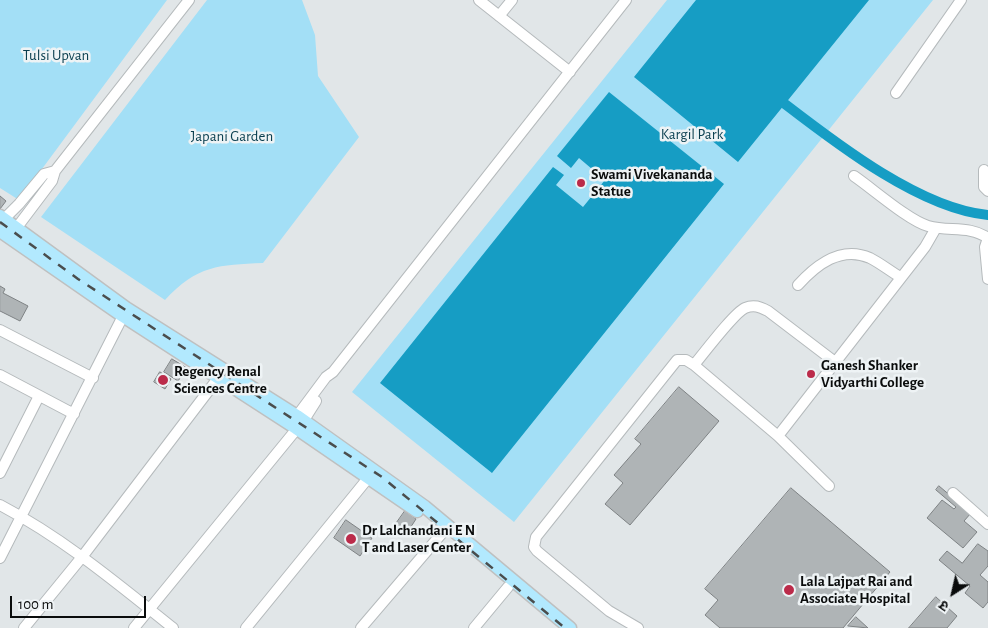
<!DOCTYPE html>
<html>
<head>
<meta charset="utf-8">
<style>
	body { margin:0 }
	#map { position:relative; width:988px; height:628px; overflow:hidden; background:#e1e6e8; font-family:"Alegreya Sans","Noto Sans Devanagari",sans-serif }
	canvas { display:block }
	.north { position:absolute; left:928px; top:568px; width:50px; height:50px; -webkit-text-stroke:4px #eef3f5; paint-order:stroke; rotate:215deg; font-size:14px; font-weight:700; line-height:20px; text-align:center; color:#0a0c0c }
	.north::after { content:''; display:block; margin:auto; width:18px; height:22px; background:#0a0c0c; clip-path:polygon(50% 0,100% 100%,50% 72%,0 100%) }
	.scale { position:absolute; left:10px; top:596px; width:136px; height:22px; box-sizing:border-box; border:2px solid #0a0c0c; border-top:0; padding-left:6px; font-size:15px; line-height:18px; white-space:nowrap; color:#0a0c0c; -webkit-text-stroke:4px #eef3f5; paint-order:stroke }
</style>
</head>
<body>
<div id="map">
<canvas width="988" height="628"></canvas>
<div class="north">उ</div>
<div class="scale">100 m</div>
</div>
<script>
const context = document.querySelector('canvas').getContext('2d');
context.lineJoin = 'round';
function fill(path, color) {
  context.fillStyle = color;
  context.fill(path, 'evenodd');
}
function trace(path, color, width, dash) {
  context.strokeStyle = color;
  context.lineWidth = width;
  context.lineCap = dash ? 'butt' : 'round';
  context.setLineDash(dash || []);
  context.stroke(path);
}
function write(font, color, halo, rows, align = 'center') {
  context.font = font + ' "Alegreya Sans",sans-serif';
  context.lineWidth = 5;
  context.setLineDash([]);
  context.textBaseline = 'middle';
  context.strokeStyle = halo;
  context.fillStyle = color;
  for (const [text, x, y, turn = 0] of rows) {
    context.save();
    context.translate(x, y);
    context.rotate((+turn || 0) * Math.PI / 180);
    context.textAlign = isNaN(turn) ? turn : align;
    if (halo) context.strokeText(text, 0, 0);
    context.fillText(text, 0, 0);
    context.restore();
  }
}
fill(new Path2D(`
	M0,0h167l-148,200 -19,-12z
	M207,0h95l13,35 3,41 41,61 -96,126c-44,2 -66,2 -98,37l-124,-83z
	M667,0h266l-419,522 -162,-130z`), '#a3dff6');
fill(new Path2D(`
	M696,0h173l-131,162 -104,-85z
	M609,92l115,92 -232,289 -112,-90 173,-216 11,8 -8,10 27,22 22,-27 -26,-22 -8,10 -14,-12z`), '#169dc4');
trace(new Path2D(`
	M785,104c52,40 136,105 203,111`), '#169dc4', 10);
const building = new Path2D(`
	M0,196l6,5 -6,8z
	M0,286l5,3 -2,4 25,13 -8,15 -20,-10z
	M172,359l15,9 -9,13 -14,-9z
	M160,372l11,7 -6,10 -11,-7z
	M679,387l40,34 -89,104 -25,-21 18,-21 -9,-8 27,-31 -6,-5z
	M939,486l32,27 -7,8 13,11 -14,16 -36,-30 15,-18 12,9 2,-2 -20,-17z
	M791,488l99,84 -47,56h-123l-15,-13 13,-15 -13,-11z
	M405,511l11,8 -11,17 -12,-8z
	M346,520l26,18 -12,18 -26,-18z
	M978,544l10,7v15l-8,9 8,7v20l-5,6 -18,-15 5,-7 -31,-26 8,-9 15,12z
	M936,597l21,19 -10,12h-38z
	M856,617l12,11 -20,-2z`);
fill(building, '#afb4b6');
trace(building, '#7e8284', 1);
const minor = new Path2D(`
	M479,0l91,72
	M499,16l13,-16
	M896,93l65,-93
	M984,170v17l4,4
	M854,176c19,13 54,44 74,50 21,6 41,-1 60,12l-3,9 3,32
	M4,219l15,-15 25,-30 11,-3
	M12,234l40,-53 3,-10 134,-171
	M798,285c18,-20 43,-40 72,-27 10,5 20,13 30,19
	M0,330l93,48
	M694,365c10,-12 40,-52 51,-57 9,-4 15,-1 23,3l67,51
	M0,375l74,39
	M297,422v-6l29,-39 7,-5 293,-372
	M778,436l147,-189 11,-19
	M0,473l39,-77
	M953,493l35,31
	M0,505c63,33 118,79 173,123
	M0,558l123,-242
	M24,628l58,-71 137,-180
	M134,628l170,-208 12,-19
	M246,628l123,-151
	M361,628l82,-96
	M474,628l34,-41
	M638,628l-29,-17 -72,-60 -3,-4 2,-10 141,-177h9l8,5 84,71 51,50`);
const major = new Path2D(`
	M0,216l126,92 171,108 128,91 145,121
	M0,231l123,85 173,112 121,83`);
trace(minor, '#b5babc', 12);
trace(major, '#bfc0c0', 15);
trace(minor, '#fff', 10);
trace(major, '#b2e9fe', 12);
trace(new Path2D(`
	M0,222l78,57 304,198 183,151`), '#4a4d4d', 2.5, [9, 9]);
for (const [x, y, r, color] of [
	[581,183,5,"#bb2b4a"],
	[811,374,5,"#bb2b4a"],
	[163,380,6,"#bb2b4a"],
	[351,539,6,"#bb2b4a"],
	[789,590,6,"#bb2b4a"]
]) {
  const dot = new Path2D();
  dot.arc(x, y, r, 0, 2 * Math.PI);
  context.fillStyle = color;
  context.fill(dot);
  trace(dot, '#eef3f5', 2);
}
write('15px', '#093e4f', '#eef3f5', [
	["Tulsi Upvan",56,55],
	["Kargil Park",692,134],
	["Japani Garden",232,136]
]);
write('bold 15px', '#0a0c0c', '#eef3f5', [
	["Swami Vivekananda",591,174],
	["Statue",591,191],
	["Ganesh Shanker",821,365],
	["Vidyarthi College",821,382],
	["Regency Renal",174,371],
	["Sciences Centre",174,388],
	["Dr Lalchandani E N",362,530],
	["T and Laser Center",362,547],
	["Lala Lajpat Rai and",800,581],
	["Associate Hospital",800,598]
], 'left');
</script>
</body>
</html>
